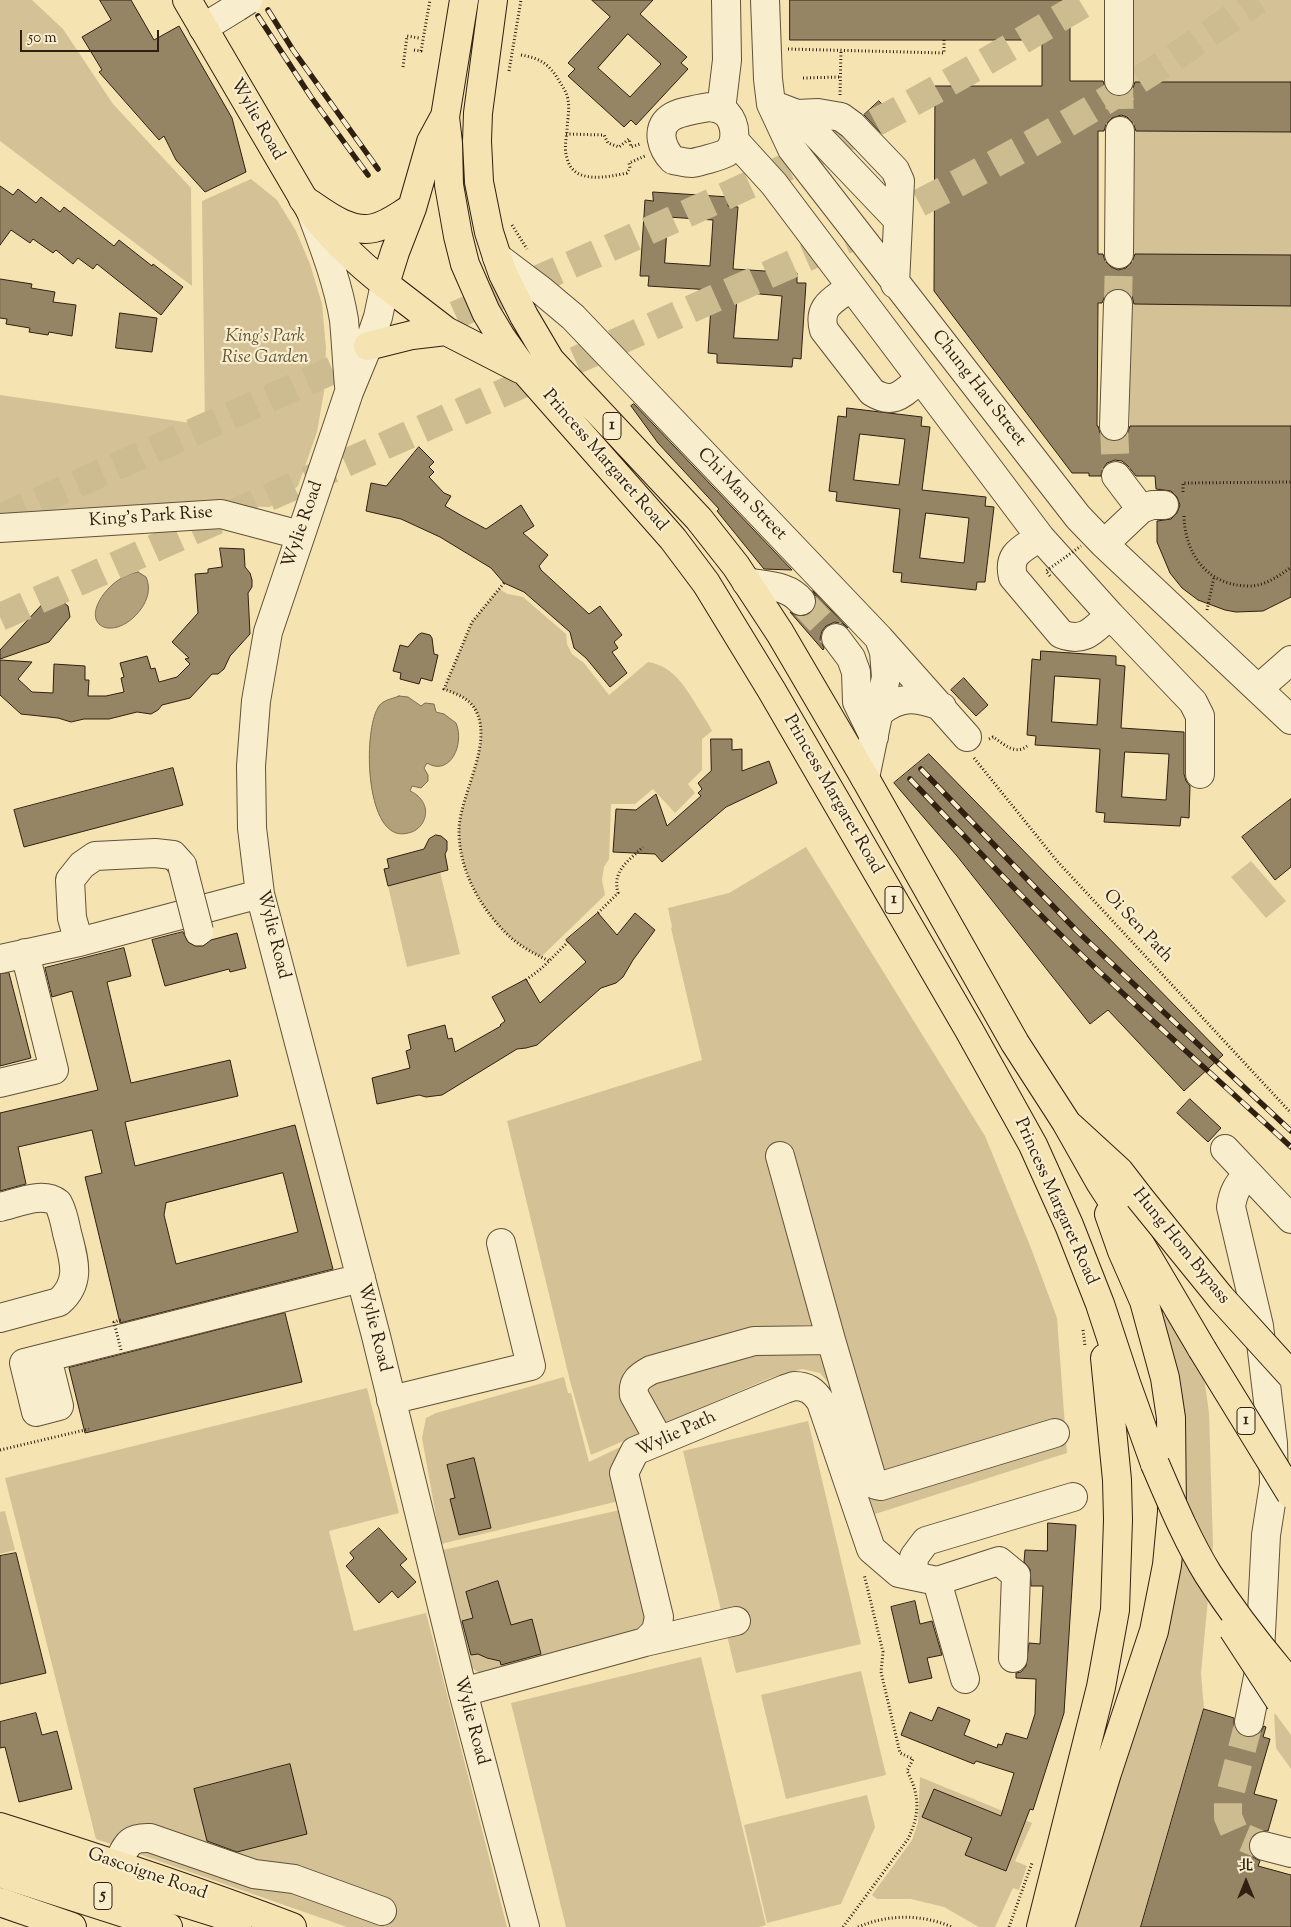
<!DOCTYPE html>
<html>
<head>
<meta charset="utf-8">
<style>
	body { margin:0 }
	#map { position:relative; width:1291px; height:1927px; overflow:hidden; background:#f5e3b1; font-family:"Sorts Mill Goudy","Noto Serif TC",serif }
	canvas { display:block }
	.north { position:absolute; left:1221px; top:1857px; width:50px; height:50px; -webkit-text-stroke:4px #f8edcc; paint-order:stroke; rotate:0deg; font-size:14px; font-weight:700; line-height:20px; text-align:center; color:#302011 }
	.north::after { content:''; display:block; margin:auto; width:18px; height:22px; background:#302011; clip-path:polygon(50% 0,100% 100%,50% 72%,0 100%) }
	.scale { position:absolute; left:20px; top:30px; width:139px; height:22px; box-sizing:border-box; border:2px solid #302011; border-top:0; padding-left:6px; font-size:15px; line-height:18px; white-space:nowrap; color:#302011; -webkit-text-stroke:4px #f8edcc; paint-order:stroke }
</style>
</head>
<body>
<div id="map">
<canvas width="1291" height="1927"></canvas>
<div class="north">北</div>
<div class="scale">50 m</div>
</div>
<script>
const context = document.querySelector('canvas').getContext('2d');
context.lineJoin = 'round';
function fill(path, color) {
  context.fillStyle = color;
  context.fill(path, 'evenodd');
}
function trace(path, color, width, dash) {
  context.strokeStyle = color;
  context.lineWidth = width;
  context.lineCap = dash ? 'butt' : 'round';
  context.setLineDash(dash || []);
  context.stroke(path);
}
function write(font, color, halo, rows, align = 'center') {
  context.font = font + ' "Sorts Mill Goudy",serif';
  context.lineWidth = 4.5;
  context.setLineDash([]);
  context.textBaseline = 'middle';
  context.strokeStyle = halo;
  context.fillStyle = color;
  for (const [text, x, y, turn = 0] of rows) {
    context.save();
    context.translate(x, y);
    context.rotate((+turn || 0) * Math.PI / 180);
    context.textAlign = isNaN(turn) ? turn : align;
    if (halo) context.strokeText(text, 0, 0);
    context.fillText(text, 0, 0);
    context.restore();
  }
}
fill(new Path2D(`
	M0,0h32l31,29 50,75 78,84 1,98 -192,-145z
	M1129,0h162v469l-161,1z
	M251,179l26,21 19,31 14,33 12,40 4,44 -2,44 -7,40 -19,54 -28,21 -40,-1 -230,14v-125l205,30 -3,-224z
	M499,589l9,5 15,3 43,37 1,10 5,10 12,9 25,32 39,-33c27,4 39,28 52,49 4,7 9,13 12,20l-10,8v31l-14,14 7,9 -20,20 -22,-24 -18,15h-24l-2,55 -5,8 -2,13 3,15 -64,62c-11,-6 -23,-13 -32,-21 -28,-25 -52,-71 -50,-108 3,-36 37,-89 14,-122 -7,-9 -19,-13 -29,-17l28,-67z
	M806,847l179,289 46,112 26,70 10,135 -192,61 -43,-127 -12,-14 -18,-4 -32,9 -179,77 -21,-74 -63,-260 195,-61 -31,-132 1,-1 -4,-19 61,-15z
	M1251,861l35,40 -20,17 -35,-41z
	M440,872l20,82 -53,13 -19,-81z
	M1166,1314l38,63 5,36 4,132 -12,128 3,36 -63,218h-69l92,-293 -5,-317z
	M564,1377l4,16h3l18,69 52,-25 -22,64 -178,43 -19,-106 4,-20 10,-5z
	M367,1388l32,125 -70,18 25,100 72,-18 81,314h-160l-251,-88 -91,-361z
	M808,1421l53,223 -125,29 -53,-222z
	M624,1509l22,110 -11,12 -140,41h-17l-8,-5 -27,-117z
	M5,1511l10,39 -15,4v-42z
	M701,1657l65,268 -7,2h-193l-55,-224z
	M861,1671l25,104 -100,24 -25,-104z
	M1274,1712l17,23v34l-15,-21z
	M920,1777l112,46 -17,38 12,5 -8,24 -6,-2 -18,39h-16l-35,-20 -33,-8h-34l-5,-4 40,-55 6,-17z
	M867,1795l8,32 -34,77 -74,19 -23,-98z`), '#d4c296');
const water = new Path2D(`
	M138,572l8,5c5,11 2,22 -5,32 -24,33 -62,20 -38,-14 9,-12 20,-20 35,-23z
	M399,696l9,1 13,9 4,-3 9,1 2,8 8,2 12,9c9,21 -6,54 -29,40l-3,5 4,7v6l-7,7 -9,-2 -2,5c12,5 20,18 13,31 -3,6 -9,10 -15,11 -43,12 -46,-103 -29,-127 4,-6 13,-7 20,-10z`);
fill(water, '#b2a17b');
trace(water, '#7e6d51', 1);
const building = new Path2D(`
	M100,0h31l23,40 25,-14 53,92 14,54 -41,20 -29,-32 -12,-24 -5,4 -60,-68 3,-2 -20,-33 29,-17z
	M592,0h61l-13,14 47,43 -6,6 7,6 -52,56 -5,-5 -7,7 -56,-51 7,-7 -7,-6 42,-46zM628,34l33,30 -31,33 -32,-29z
	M790,0h280v81h33l3,8 6,6 7,2 8,-3 6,-6 2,-6h156v50l-155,-1 -3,-8 -6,-6 -6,-2 -9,3 -6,6 -2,7h-6v123h5l2,7 6,6 7,3 8,-2 6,-6 3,-8 156,1v51l-157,-2 -2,-8 -6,-5 -8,-3 -8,2 -5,6 -3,7h-4l-1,123h1l2,7 5,6 9,3 8,-2 5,-5 3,-9h161v171l-28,14 -27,1 -11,-2 -27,-10 -16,-12 -12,-15 -13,-31v-21l14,-2 6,-6 3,-8 -3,-8 -6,-6 -15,-2 -1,-13h-19l-8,-10 -6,-5 -7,-1 -8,3 -5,7 -1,6h-12v-3h-17l-138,-182 1,-205h107v-46h-252z
	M879,101l18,19 -15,14 -18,-19z
	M0,186l13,9 5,-6 18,14 5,-6 19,15 4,-5 50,39 5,-6 33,26 1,-2 30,23 -22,28 -64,-51 -4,5 -15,-11 -5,6 -17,-14 -3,3 -20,-14 -3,4 -19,-13 -11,15z
	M653,192l76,5 -1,9 10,1 -5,62 64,4v10h9l-5,76 -8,-1 -1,9 -75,-4v-9l-9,-1 4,-63 -64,-4 1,-10h-9l5,-76 8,1zM668,217l45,3 -3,46 -45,-3zM738,292l44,4 -4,44 -44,-2z
	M0,279l32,5 -1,4 24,4 -2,10 23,3 -4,31 -23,-4 -1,3 -19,-3 1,-4 -24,-4 1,-5 -7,-1z
	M120,313l37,5 -5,34 -36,-4z
	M634,404l158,166 -28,-1 -47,-58 2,-2 -61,-66 -27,-37z
	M847,408l75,9 -1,9 9,1 -8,63 64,7 -1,9 9,1 -9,75h-8l-1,8 -75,-8 1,-9 -9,-1 7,-63 -64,-8 1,-9 -8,-1 9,-75 8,1zM860,434l45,5 -6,46 -45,-5zM926,513l43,5 -5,45 -44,-5z
	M419,447l15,15 -5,5 5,5 -5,5 15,16 7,3 -6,10 17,10 24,13 35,-24 13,21 -11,7 25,22 -9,11 2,4 48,44 11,-8 22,29 -8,7 4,6 -6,4 15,21 -17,14 -24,-29 -12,-10 -4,-16 -46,-40 -20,-9 -13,-15 -51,-31 -39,-18 -35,-8 5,-28 15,3z
	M220,548l24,1 1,18 5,6 2,7v7l-4,6 2,41 -20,22 -6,13 -6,5h-6l-22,24 -28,7 -4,5 -7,4 -14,-2 -28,7h-25l-13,3 -13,-4 -37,-4 -21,-19v-35l32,2 -14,17 14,13 21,1 1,-29 31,2v14h4l-1,16h18l18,-4 -3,-14 3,-1 -4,-14 27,-7 4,13 4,-1 4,14 18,-5 13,-13 -5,-5 4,-1 -17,-16 26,-29 -3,-39 13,-1v-4l14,-2z
	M813,591l35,37 -5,-4 -8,-2 -9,4 -4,5 -2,8 4,9 -1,2 -33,-38 7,4h8l7,-4 4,-7v-8z
	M54,597l5,2 9,7 2,11 -21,25 -49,17v-9l48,-52z
	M422,633l8,2 2,3 2,16 4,1 -6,26 -11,-3 -2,6 -19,-5 1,-6 -8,-2 7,-26 8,2 10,-12z
	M1041,651l75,5v9l9,1 -4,62 63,4v42l2,7 4,5 -1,32 -8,-1 -1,9 -76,-4 1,-9 -9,-1 4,-63 -65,-4 1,-9 -9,-1 5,-76 8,1zM1055,676l45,3 -3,46 -45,-3zM1125,752l44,2 -3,46 -44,-3z
	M964,678l24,27 -12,11 -25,-26z
	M711,739h21v11l10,-1v22l27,-10 8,22 -51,24 -64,55 -7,-8 -42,-2 3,-43 20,1 20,-16 11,32 34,-30 -3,-3 4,-4 -4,-6 13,-12z
	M929,754l294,301 -39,36 -76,-81 -18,14 -133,-168 -63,-73z
	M173,768l10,37 -159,42 -10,-37z
	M1291,799v68l-16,13 -33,-43z
	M436,835l5,1 6,5v9l-2,4 3,16 -60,16 -4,-17 5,-1 -2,-9 37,-10 5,-10z
	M598,913l19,22 18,-22 20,17 -22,30 -10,17 -7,6 -15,5 -64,57 -11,3 -9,1 -75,46 -16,2 -7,-2 -42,9 -5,-26 38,-10 -4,-17 5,-2 -3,-14 37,-10 3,14 4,-1 3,14 46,-26 -1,-1 5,-4 -13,-24 34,-18 14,24 46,-41 -20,-22z
	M183,932l5,10 7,4h8l8,-6 26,-7 9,35 -16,4 -1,-3 -64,17 -13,-46z
	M124,948l7,28 -24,6 24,101 99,-23 8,36 -113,26 10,44 160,-41 38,144 -213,54 -35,-146 17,-4 -10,-43 -74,17 8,37 -26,7v-78l98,-23 -26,-99 -20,6 -7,-29zM283,1173l15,59 -122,32 -12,-49 2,-12z
	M9,973l22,85 -31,8v-92z
	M1190,1099l31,29 -13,14 -31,-29z
	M285,1313l17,69 -217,51 -16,-65z
	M474,1458l17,70 -32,7 -9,-36 5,-1 -8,-33z
	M1048,1523l28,2 -12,188 -31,97 -3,-1 -24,62 -41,-16 7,-17 -50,-21 12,-28 67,27 13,-43 -38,-12 -2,3 -73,-29 9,-23 22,9 6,-14 32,13 -6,15 33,13 1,-4 4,1 4,-12 21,6 8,-25 1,-35 -20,-1v-5l5,-1 5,-6 3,-23 11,1 3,-58h-12l-1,-17 -6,-7 1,-12 22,1z
	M379,1528l28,31 -7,6 16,17 -18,16 -6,-7 -13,12 -33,-37 8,-8 -4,-5z
	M16,1553l30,120 -46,11v-128z
	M498,1581l13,44 21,-6 9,35 -40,11 -1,-4 -13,-3 -9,-4 -7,1 -9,-34 11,-3 -7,-26z
	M915,1601l5,23 12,-3 10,34 -15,3 5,20 -23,5 -18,-76z
	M1204,1709l30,9v9l5,7 6,3h9l6,-4 4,-7 2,1 -3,10 7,2 -16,55 23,6 -9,31h-8l-7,4 -4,7v8l4,7 7,4 -2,5 33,9v52h-150z
	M36,1713l6,22 15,-4 15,58 -53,13 -14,-55 -5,1v-26z
	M290,1764l17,70 -70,18 -30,-11 -13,-52z`);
fill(building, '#968564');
trace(building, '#302011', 1);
trace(new Path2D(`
	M1119,81l1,50
	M1118,304l1,-50
	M1114,426l2,50
	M801,601l35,37
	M1249,1722l-21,80v15l6,14 6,5 24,10`), '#cebc91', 28, [28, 14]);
trace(new Path2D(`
	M417,332c138,-61 278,-119 413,-186 89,-45 175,-95 260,-146
	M0,518l369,-164
	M0,617l848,-378c102,-51 204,-103 300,-165 37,-23 73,-49 110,-74`), '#cebc91', 28, [28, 14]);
const minor = new Path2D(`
	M765,0l3,79 3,25 21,45 286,368 26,27 187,176
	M1119,0v81
	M203,28l34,-21
	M771,104l26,10 21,-1 23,4 11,8 43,45 5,11 -5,103
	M709,107c7,1 13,2 18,7 9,10 11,30 -1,39 -5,3 -28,9 -34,10 -6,0 -13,-2 -19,-3 -11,-11 -18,-31 -3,-42 8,-6 29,-9 39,-11z
	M721,110l6,-50 -1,-60
	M797,114l101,106
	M734,140l40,44 266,353 70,78 83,87 7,14v58
	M311,212c13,35 27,71 33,108 2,22 3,44 5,66
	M1119,254l1,-123
	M497,257l45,34 31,26 306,321 88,99
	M385,284l-7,33 -10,29 -19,46 -81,240 -12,69 -5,65 1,62 8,66 116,442 87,356 62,235
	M851,287c-17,13 -34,19 -27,43l48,62c22,14 31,1 48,-13
	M1114,426l4,-122
	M1141,509l11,-4h12
	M0,528l221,-14 79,21
	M1040,537c-17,12 -33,16 -27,40l48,57c24,9 32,-4 49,-19
	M1104,544l37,-35 -25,-33
	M746,582c20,4 42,3 55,19
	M836,638l15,20 5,14 1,30 17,35
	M1258,689l33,-29
	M880,712c21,-17 38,-15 62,-5
	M865,778l21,-101 -2,-25 -5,-14
	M79,942l-7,-24 -2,-38 12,-15 13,-9 60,-3 18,2 9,10
	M0,959l79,-17 181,-48
	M0,1083l54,-13 -29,-117
	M1225,1149l66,70
	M780,1156l51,184
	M1248,1174c-10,10 -15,18 -17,33l28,119 14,117 1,41 -8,51 -7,137 -10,50
	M0,1207c17,-4 43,-16 58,-4 5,9 7,20 9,30 7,27 15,49 -8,69l-59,16
	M47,1358l12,48 -23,6 -12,-49 337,-85
	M391,1400l140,-34 -30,-123
	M659,1440l-25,-45c-2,-14 6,-19 17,-25l103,-29 77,-1 41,139 4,6 5,1 174,-53
	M913,1576l1,-19 12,-16 147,-44
	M937,1581l62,-20 17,14 -3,83
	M645,1642l91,-21
	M463,1692l182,-50 11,-11 3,-14 -35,-144 11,-22 150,-62 9,-3c13,0 20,5 27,16l50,147 28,24 38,8 28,98
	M1264,1846l27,7
	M117,1864c10,-18 10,-27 33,-26l104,36 40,5 88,32`);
const major = new Path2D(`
	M187,0l123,210c22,28 47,52 75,74
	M1071,1127l48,44 20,26
	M0,1827c98,31 196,63 292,100
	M0,1902l72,25`);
const highway = new Path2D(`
	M464,0l-19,117 3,26 1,42 9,51 7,28 21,48 15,25 24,34 148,168 33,44 66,108 197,339 64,115 36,80 31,79 26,79 29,81
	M493,0l-15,113 -1,28 2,41 10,50 8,25 6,17 21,42 26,44 149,159 37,47 44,67 85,145 150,265 51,79 34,60 39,60 63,107
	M444,118l-13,24 -19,66 -17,44 -10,32 61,47 74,38
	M303,199c20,13 45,35 71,29 14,-3 26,-13 38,-20
	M368,346l44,-11 34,-4
	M0,1845l220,69 17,13
	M0,1873l168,54
	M1041,1927l60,-240 14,-77 3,-90 -1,-40 -12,-122
	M1060,1927l47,-154 47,-142 13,-66 5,-53 -1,-94 -6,-40 -21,-77 -22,-50 -13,-37`);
trace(minor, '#615139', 30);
trace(major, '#302011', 30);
trace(highway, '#302011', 30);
trace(new Path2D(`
	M788,49l156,4v-13
	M414,50l7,1 9,-51
	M521,55c18,3 27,8 37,24 4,7 9,13 10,21 2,10 -1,21 -1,31 -1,9 -3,18 0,27 6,27 41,19 60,15l3,-5 -1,-5 16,-7
	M403,67l4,-31 12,2
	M509,71l12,-71
	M803,78l37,-1
	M840,95l1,-44
	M566,134l38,1 4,8 11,4 10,-8 2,8 9,-3
	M512,225l15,24
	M1183,492v-9l108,-1
	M1184,516c1,39 24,70 65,70 16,0 30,-10 42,-19
	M504,583l-32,39 -28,67c10,4 22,8 29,17 24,34 -14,88 -14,125 0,39 21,77 49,104 11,11 27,19 41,26
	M1207,610l7,-33
	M989,739l4,-2c10,6 22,19 34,9
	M974,758l83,103 234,252
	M598,913l20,-20c-6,-22 10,-32 25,-46
	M526,980l16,-12 26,-26
	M1083,1330l2,16
	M0,1450l89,-21
	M843,1927l65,-88c12,-25 12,-44 -1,-68l6,-12 -13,-6 -19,-81 2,-20 -19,-78
	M858,1927c31,-13 63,-13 94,0
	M1009,1927l23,-64`), '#302011', 3, [1, 2.5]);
trace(minor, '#f8edcc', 28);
trace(major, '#f5e3b1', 28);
trace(highway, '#f5e3b1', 28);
const rail = new Path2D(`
	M268,10l25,40 85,119
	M258,16l53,81 57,78
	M921,769l156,162 214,200
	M910,779c67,70 133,142 205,207 58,54 118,107 176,161`);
trace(rail, '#302011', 5.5);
trace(rail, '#f8edcc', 4, [11]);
const minorBridge = new Path2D(`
	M237,7l11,-7
	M182,865l17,66`);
const majorBridge = new Path2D(`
	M1139,1197l82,101 70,77
	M1233,1629l47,72`);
const highwayBridge = new Path2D(`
	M1202,1349l89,145
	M1155,1464c16,37 32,76 53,110 25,39 53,75 83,110`);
trace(minorBridge, '#615139', 30, []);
trace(majorBridge, '#302011', 30, []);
trace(highwayBridge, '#302011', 30, []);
trace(new Path2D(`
	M1050,576l-4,-5 35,-25
	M121,1350l-7,-28 9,-3`), '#302011', 3, [1, 2.5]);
trace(minorBridge, '#f8edcc', 28);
trace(majorBridge, '#f5e3b1', 28);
trace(highwayBridge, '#f5e3b1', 28);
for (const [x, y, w] of [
	[612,426,18],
	[894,900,18],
	[1246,1421,18],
	[103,1896,18]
]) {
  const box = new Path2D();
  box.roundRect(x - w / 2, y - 13.5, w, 27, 4);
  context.fillStyle = '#f8edcc';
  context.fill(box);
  trace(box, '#302011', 1);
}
write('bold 16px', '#302011', null, [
	["1",612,426],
	["1",894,900],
	["1",1246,1421],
	["5",103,1896]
]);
write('18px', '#302011', '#f8edcc', [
	["Wylie Road",256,120,60],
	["Chung Hau Street",978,389,52],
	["Princess Margaret Road",604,461,49],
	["Chi Man Street",741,495,46],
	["King's Park Rise",151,518,-4],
	["Wylie Road",304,525,-71],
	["Princess Margaret Road",832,795,60],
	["Oi Sen Path",1137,927,47],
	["Wylie Road",272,935,76],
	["Princess Margaret Road",1055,1202,66],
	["Hung Hom Bypass",1180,1247,51],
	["Wylie Road",373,1328,76],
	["Wylie Path",677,1435,-25],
	["Wylie Road",470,1721,75],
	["Gascoigne Road",147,1875,19]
]);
write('italic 18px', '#615139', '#f8edcc', [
	["King's Park",265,338],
	["Rise Garden",265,359]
]);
</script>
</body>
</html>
